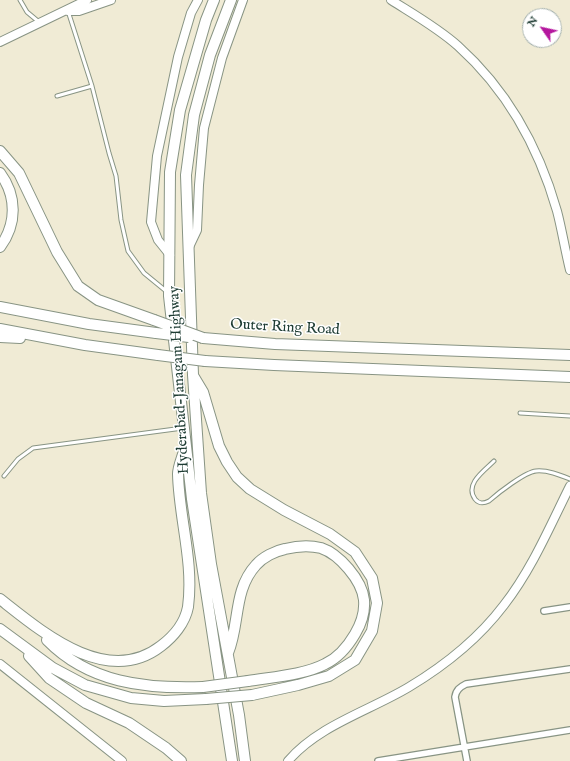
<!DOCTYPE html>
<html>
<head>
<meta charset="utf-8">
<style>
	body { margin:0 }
	#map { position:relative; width:570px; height:761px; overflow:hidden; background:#f0ebd5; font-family:"IM FELL English",serif }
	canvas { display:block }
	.north { position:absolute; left:522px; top:8px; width:40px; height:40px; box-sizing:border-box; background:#fff; border:1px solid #a5b1ae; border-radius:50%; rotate:304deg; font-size:11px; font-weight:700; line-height:16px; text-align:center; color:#1f3d34 }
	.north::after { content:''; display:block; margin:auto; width:14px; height:18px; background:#b5179e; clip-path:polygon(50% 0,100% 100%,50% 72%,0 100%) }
</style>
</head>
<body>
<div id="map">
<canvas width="570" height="761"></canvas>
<div class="north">N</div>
</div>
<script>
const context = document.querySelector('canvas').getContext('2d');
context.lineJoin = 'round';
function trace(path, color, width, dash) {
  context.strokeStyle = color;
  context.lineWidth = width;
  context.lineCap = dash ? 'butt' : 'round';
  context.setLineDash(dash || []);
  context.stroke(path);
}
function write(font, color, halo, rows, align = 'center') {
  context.font = font + ' "IM FELL English",serif';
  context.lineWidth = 3;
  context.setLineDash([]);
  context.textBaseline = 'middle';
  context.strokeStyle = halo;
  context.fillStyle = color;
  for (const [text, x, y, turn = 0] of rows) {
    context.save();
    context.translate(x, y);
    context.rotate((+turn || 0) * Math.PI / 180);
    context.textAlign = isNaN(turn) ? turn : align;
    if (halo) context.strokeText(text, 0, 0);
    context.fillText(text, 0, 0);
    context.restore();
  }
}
const lane = new Path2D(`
	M20,0l7,12 12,10
	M92,86l17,67 7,23 5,44 7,31 16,22 22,18
	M57,96l35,-10 -24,-75
	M520,413l50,3
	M494,461c-9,9 -30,23 -19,38 4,5 8,5 14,2 9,-8 36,-29 47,-30 12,-1 24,4 34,8
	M4,476l14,-17 15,-11 150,-20`);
const street = new Path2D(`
	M544,611l26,-4
	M378,761l192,-31
	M467,761l-12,-64c1,-7 5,-10 11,-13l104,-15`);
const secondary = new Path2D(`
	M391,0c22,14 47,28 67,46 49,44 81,102 99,165 5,19 8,39 13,59
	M68,11h11l32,-11
	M0,42l87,-42
	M189,247l8,-17 2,-45 5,-57 18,-70 21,-58
	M170,255l-12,-15 -7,-18 6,-66 21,-99 13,-44 7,-13
	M0,664l122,97
	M288,761c31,-36 81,-50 121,-74 35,-21 70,-49 95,-82 28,-36 46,-79 66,-119`);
const highway = new Path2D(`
	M214,0l-8,20 -26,90 -10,62 -1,124 23,203 40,262
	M231,0l-21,55 -16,60 -8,60 7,200 8,118 10,71 28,151 6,46
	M0,151l19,22 38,79 21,34 20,14 56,20
	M0,173c17,23 17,51 0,74
	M0,307l89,17 67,9
	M0,329l85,16 73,10
	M0,337l20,1
	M203,338l72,6 295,11
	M205,361l69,4 296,12
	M194,377l9,15 16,54 8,16 10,15 13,12 34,21 46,24 25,18 17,26 5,25 -5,28 -17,29 -26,16 -31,9 -46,10
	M0,599c42,33 107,89 161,47 12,-9 24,-23 27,-39 6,-45 -9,-89 -10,-133 0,-7 4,-16 6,-23
	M0,629l53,39 32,17 46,13 33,3 42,-2
	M47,640c42,43 98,49 156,47
	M228,653c12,-29 5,-63 28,-88 7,-8 19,-14 29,-16 12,-3 24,-4 36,-1 18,6 41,32 43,52 1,12 -3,24 -9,34 -7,12 -17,24 -30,30 -21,11 -53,13 -77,17
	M29,656l20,22 37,25 43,20 37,25 15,13`);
trace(lane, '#889484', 5);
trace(street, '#889484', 8);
trace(secondary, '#889484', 10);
trace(highway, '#889484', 12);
trace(lane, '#fff', 3);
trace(street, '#fff', 5.5);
trace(secondary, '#fff', 8);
trace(highway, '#fff', 10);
const highwayBridge = new Path2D(`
	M154,320l49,18
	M156,333l33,4
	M158,355l47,6
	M203,687l45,-6
	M206,699l46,-4`);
trace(highwayBridge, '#889484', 12, []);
trace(highwayBridge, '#fff', 10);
write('15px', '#1f3d34', '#fff', [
	["Outer Ring Road",285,328,3],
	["Hyderabad-Janagam Highway",180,380,-93]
]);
</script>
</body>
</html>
